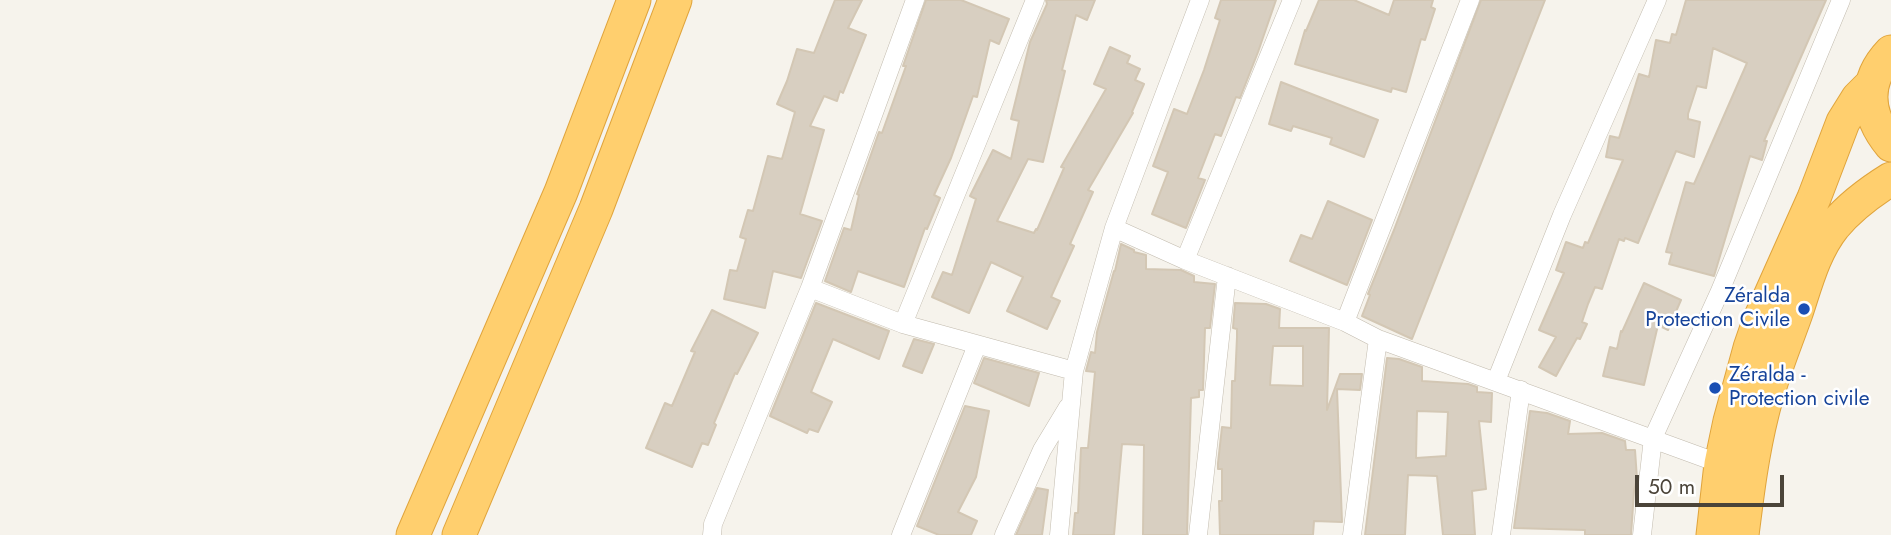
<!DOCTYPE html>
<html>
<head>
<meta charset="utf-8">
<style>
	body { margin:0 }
	#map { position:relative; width:1891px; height:535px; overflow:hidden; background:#f6f3ec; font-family:Jost,sans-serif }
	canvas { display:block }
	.scale { position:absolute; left:1635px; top:475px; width:149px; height:32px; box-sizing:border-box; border:4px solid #4b4439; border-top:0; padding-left:9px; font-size:21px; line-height:24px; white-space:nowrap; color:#4b4439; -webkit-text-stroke:5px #fff; paint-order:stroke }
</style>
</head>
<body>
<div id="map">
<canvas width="1891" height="535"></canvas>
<div class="scale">50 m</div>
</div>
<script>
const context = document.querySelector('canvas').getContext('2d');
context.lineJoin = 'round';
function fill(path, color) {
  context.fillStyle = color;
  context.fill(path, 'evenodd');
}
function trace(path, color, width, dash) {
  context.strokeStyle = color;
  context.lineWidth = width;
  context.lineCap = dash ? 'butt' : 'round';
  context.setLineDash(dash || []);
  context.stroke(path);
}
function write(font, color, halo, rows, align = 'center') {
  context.font = font + ' Jost,sans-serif';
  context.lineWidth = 5;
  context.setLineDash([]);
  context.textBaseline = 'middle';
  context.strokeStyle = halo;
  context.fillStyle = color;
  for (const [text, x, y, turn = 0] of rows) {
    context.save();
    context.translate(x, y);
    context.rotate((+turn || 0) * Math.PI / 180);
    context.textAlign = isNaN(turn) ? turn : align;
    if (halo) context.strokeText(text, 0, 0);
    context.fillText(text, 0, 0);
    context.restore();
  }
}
const building = new Path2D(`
	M835,0h27l-14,28 18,7 -23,58 -3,-2 -3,10 -13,-5 -14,30 14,4 -24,84 22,7 -21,57 -28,-7 -8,37 -41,-9 6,-29 7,1 9,-32 -6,-2 8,-27 5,1 15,-55 14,3 13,-47 -18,-8 10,-23 10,-32 17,4z
	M926,0h35l48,19 -10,25 -9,-4 -13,57 -4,-1 -22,62 -17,37 6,3 -13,31 -2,-1 -21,59 -46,-16 -7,21 -26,-11 19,-53 7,2 8,-35 -2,-1 22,-62 3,1 24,-67h-3z
	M1046,0h49l-8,20 -11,-5 -14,55 3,1 -22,91 -15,-3 -31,62 37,12 2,-4 1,1 27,-62 -3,-1 45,-78 -12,-5 16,-37 20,9 -3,7 13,6 -5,11 9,4 -12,28 1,1 -45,77 5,2 -23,52 4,2 -23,51 9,4 -13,28 -40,-18 16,-34 -32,-15 -22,51 -37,-16 11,-25 9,3 24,-76 -6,-3 23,-46 18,9 8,-38 -8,-2 19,-77 17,-38z
	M1221,0h55l-18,52 -18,46 -4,-1 -15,39 -6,-2 -17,44 7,2 -19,48 -34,-14 16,-42 -15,-6 21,-57 13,5 17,-44 16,-50 -5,-2z
	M1319,0h35l35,15 5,-15h39l-2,7 4,2 -10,31 -4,-1 -15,53 -14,-4 -1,4 -96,-28 10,-34 1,1z
	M1481,0h64l-133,339 -50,-23 8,-21 -2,-1 26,-64z
	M1686,0h140l-62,141h3l-5,19 -12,-4 -36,120 -45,-12 3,-11 -6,-1 20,-70 8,2 53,-121 -34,-15 -7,40 -9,-2 -9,28v5l12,3 -6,35 -18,-6 -38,92 -13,-5 -1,3 -5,-2 -17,50 -7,-2 -7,17 -6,18 5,2 -7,15 -3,-1 -21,38 -17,-9 17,-30 -17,-7 25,-57 -8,-3 10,-28 17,6 2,-6 3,1 35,-83 -17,-3 4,-21 9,2 20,-64 10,3 7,-37 14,3 2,-9 4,1z
	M1281,82l97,38 -14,37 -34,-13 2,-6 -39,-12 -2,5 -22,-7z
	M1328,201l44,19 -25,65 -57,-24 11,-26 11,4z
	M1121,244l13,6v2l12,3v14l35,1 13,6v6l21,2 -5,44h-5l-2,62h-4v7l-8,1 -4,137h-44l1,-90 -22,-1 -8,91h-41l2,-22h3l3,-65h7l7,-76 -9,-1 5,-19 4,1 2,-21 17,-61h1z
	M1644,283l37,17 -13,30 -10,-5 -14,60 -41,-9 7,-29 7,2 4,-18 1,1z
	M816,303l73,28 -10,28 -46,-20 -22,53 21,10 -14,30 -9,-3 -2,4 -37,-17z
	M1235,303l31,1 14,5 -1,19h50l-2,82 13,-36h22l-2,16 -23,-1 5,133 -28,-1 -1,14h-93l-1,-34h3v-32h-4v-6l4,-36 9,1 1,-47h3l2,-44v-8l-4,-1zM1273,346h30v40l-33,-1z
	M712,310l46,23 -21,41 -2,-1 -21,50 2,2 -8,20 -6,-2 -10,24 -46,-19 19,-45 7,3 23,-54 -4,-1z
	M914,339l20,5 -12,29 -19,-7z
	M984,358l55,15 -10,33 -55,-23z
	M1387,358l12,1 23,8v14l46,3 9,3v5l15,1 -1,29 -12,-1 7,68 -14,2 3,44h-32l-6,-59 -29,-1 -3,60h-40zM1417,411l31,1 -2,44 -30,2z
	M965,406l24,5 -13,66 -18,35 19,9 -6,14h-32l-22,-9z
	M1530,411l17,2 23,8 -2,13 34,-1 23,8 1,9h9l2,29 -3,12 -3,44h-46v-5l-71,-2z
	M1037,488l11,2 -6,45h-26z`);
fill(building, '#d8cfc1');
trace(building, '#d3c7b4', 2);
const street = new Path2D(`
	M1114,228l71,32 160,62 33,17 343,125
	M1185,260l107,-260
	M810,288l93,36 171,47
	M1345,322l125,-322
	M903,324l132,-324
	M1496,381l66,-166 95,-215
	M712,535l1,-11 97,-236 105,-288
	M901,535l76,-190
	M1004,535l38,-85 26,-43
	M1059,535l15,-164 40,-143 86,-228
	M1198,535l29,-259
	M1352,535l26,-196
	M1501,535l20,-145
	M1642,535l11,-97 67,-147 121,-291`);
const highway = new Path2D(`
	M1891,52c-28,29 -25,63 0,93
	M413,535l148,-343 73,-192
	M459,535l137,-326 79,-209
	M1713,535l8,-71 9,-43 20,-73 10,-29 54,-121 29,-76 15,-24 14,-14
	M1742,535c5,-40 10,-81 20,-121 8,-34 22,-67 34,-101 10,-30 18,-62 38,-87 16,-19 36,-34 57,-47`);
trace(street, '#c2bbae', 19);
trace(highway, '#e0a43c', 35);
trace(street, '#fff', 18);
trace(highway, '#ffcf6e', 33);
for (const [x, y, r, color] of [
	[1804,309,7,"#1a4fb4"],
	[1715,388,7,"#1a4fb4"]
]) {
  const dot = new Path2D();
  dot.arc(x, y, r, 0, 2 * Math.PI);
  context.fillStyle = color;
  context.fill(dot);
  trace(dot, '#fff', 2.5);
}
write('21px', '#164399', '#fff', [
	["Zéralda",1790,297],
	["Protection Civile",1790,321],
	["Zéralda -",1729,376,"left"],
	["Protection civile",1729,400,"left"]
], 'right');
</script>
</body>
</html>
